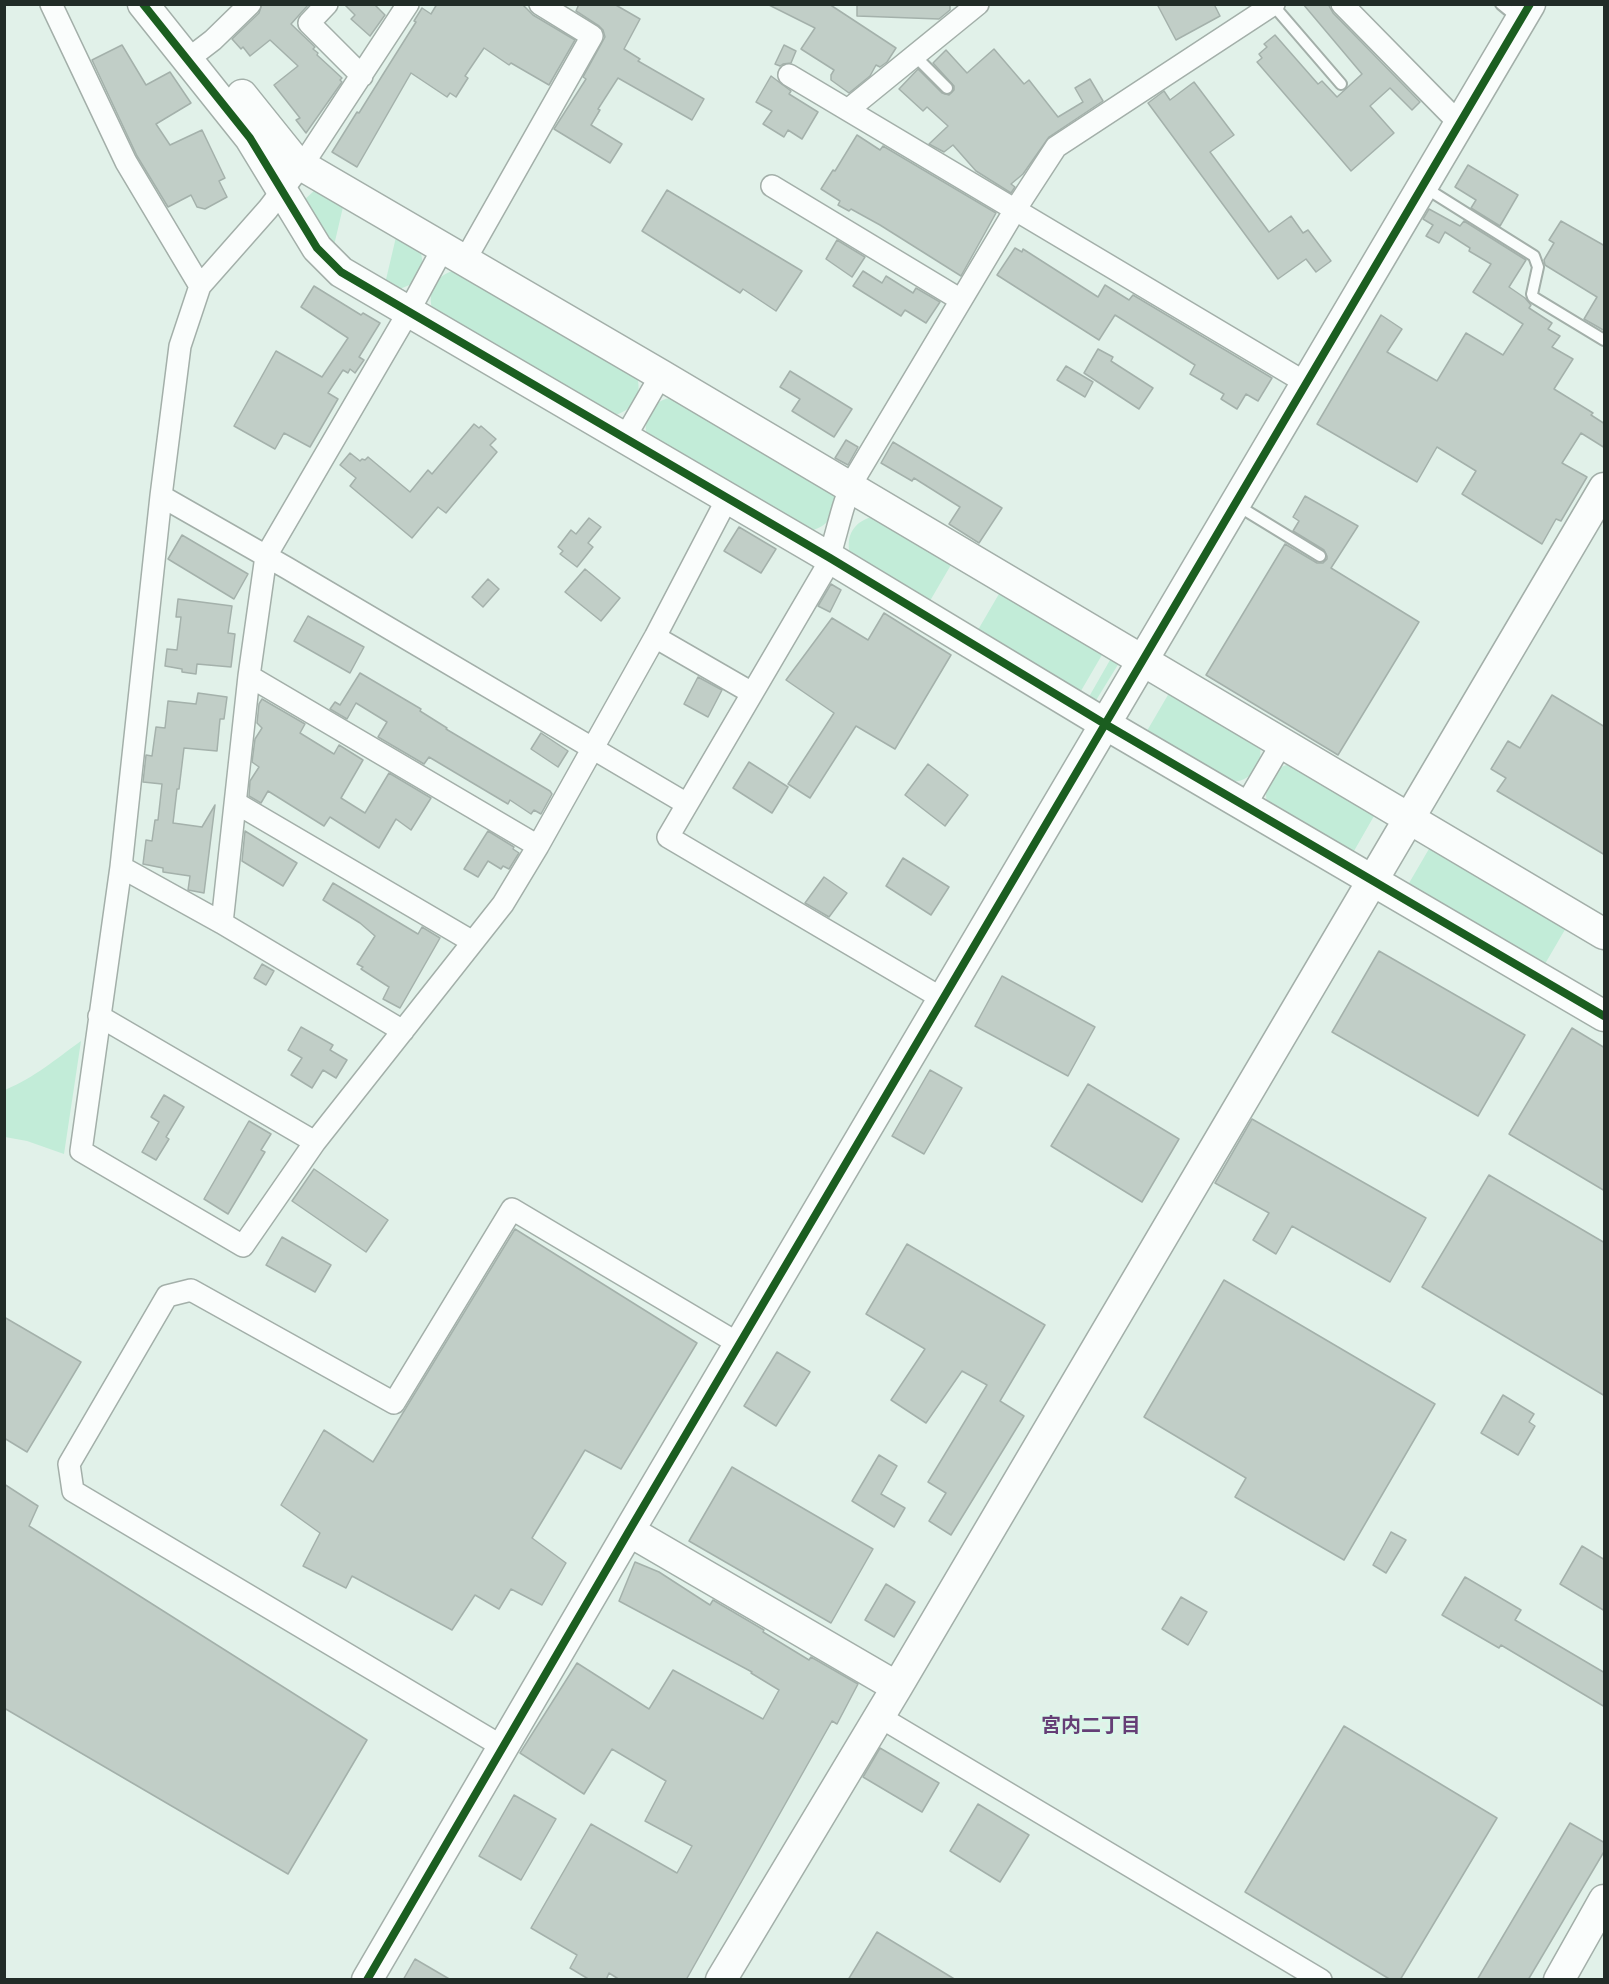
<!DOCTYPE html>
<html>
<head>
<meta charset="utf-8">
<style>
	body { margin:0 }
	#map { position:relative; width:1609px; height:1984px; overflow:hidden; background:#e1f1e9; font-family:"Asap Condensed",sans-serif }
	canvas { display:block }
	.frame { position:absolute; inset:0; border:6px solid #212c27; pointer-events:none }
</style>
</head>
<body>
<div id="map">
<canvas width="1609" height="1984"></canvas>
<div class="frame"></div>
</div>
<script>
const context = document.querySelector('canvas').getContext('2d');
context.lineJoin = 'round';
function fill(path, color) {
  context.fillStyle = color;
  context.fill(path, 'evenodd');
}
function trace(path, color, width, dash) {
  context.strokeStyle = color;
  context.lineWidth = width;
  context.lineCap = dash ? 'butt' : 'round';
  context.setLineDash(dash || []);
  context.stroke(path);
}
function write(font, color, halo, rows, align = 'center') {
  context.font = font + ' "Asap Condensed","Noto Sans JP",sans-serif';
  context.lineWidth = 6;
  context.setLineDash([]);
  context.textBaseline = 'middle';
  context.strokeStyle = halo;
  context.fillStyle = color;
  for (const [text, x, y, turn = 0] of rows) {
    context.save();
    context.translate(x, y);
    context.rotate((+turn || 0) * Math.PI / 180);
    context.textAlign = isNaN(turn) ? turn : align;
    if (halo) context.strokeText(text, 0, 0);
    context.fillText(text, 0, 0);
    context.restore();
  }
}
fill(new Path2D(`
	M316,189l104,59 3,16 -11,20 -15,6 -13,-2 12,-51 -53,-30 -11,47 -30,-52z
	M457,270l179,104c8,21 -3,37 -24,42l-179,-104c-7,-21 3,-38 24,-42z
	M673,397l161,92c6,20 -3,37 -24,42l-162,-92c-7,-21 3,-38 25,-42z
	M876,516l79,42 -28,48 -76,-48c-7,-22 3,-38 25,-42z
	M1003,587l103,61 -28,48 -103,-61z
	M1114,653l5,10 -24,39h-9z
	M1172,688l88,59c3,20 -11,36 -31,35l-85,-46z
	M1290,764l88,45 -28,49 -82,-53c-6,-18 2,-37 22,-41z
	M1433,842l137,79 -28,48 -137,-79z
	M81,1041l-17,113 -37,-13 -22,-4v-47c32,-14 48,-29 76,-49z`), '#c2ecd8');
const building = new Path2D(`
	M262,4h47l-18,20 24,23 -2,2 5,4 -1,2 25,23 -2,2 2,2 -36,51 -10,-13 4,-2 -26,-33 24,-19 -28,-26 -20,16 -7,-9 -2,2 -9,-10 27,-26z
	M344,4h30l11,11 -15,21 -19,-17 4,-4z
	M437,4h85l11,11 42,25 -26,45 -38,-22 -2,2 -25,-17 -19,28 3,2 -12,19 -6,-4 -3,4 -36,-24 -54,94 -25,-15 25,-40 2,1 23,-37 34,-54 -2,-1 8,-13 9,6z
	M579,4h35l26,15 -16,30 16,10 -2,2 66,38 -12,21 -74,-42 -20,31 2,1 -9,15 31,19 -12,19 -56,-34 32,-50 -3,-2 22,-40 -2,-7 -4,-4 -23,-15z
	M767,4h62l67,44 -9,14 -7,5 -4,-2 -6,11 -21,17 -18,-13v-5l3,-5 -33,-21 14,-21z
	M857,4h93v6l-11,9 -82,-3z
	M1157,4h57l6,12 -44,24z
	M1303,4h25l5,9 87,89 -8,8 -22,-22 -20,18 24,27 -43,38 -94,-109 5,-4 -3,-4 8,-7 -3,-3 11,-9 43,49 4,-3 15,16 25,-23z
	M122,45l24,40 24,-13 21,31 -35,21 14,21 32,-15 23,48 -6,3 8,16 -22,12 -8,-2 -6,-12 -23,12 -31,-51 -45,-96z
	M784,45l12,6 -5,12 -8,1 -3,2 -5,-2z
	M994,49l30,35 5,-4 29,37 25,-15 -8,-14 15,-9 13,22 -54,36 -26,37 -12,10 4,3 -4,6 -35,-22 -23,-26 -9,7 -15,-8 19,-18 -21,-19 -4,4 -24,-22 19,-20 24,24 7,2 5,-5v-4l-21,-23 13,-13 21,23z
	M771,76l20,15 -2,3 29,18 -16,27 -14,-9 -4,7 -21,-13 9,-13 -16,-9z
	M1194,82l40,53 -24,17 59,80 22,-16 12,17 5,-3 23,31 -15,11 -10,-13 -28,20 -130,-176 16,-12 6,9z
	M857,135l23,15 3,-4 113,67 -35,63 -81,-51 -29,-16 -2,2 -11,-6 2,-4 -19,-12 12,-19 2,1z
	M1468,165l50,30 -18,31 -29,-18 5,-8 -21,-13z
	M667,190l135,81 -26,40 -33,-22 -3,4 -98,-62z
	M1429,209l31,17 4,-5 62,39 -17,27 16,11 6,7 -2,3 23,15 -4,6 12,7 -8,11 21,12 -19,30 39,24 -2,2 14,9v24l-24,-15 -19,30 25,14 -26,44 -5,-2 -14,25 -80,-50 14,-23 -39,-24 -20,35 -100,-58 64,-109 21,14 -15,23 50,29 29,-48 37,22 20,-31 -50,-32 18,-28 -22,-13 1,-3 -25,-16 -6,11 -13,-7 7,-11 -10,-6z
	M1561,221l44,25v85l-21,-12 13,-22 -52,-32 -1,-5 10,-17 -5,-3z
	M837,240l28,17 -13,20 -26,-18z
	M1015,248l7,4 1,-3 75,48 7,-12 24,15 4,-5 139,83 -14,23 -12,-7 -9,15 -16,-10 3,-5 -34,-20 5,-9 -80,-50 -16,25 -102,-65z
	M863,271l19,12 4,-7 27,17 3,-5 24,14 -14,21 -21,-13 -4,6 -48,-30z
	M314,286l47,29 2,-2 17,10 -21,34 5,3 -9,13 -5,-4 -2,4 -5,-3 -15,23 10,6 -28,48 -26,-14 -9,16 -41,-23 42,-75 46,26 26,-39 -47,-31z
	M1098,349l15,8 -2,4 42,27 -14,21 -55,-36z
	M1066,366l27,16 -8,15 -28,-17z
	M790,371l62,38 -18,28 -42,-26 8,-12 -20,-12z
	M474,424l5,4 2,-2 15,13 -6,6 7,7 -51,61 -8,-6 -26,31 -62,-52 6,-8 -16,-13 10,-12 10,8 2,-2 3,1 3,-3 42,35 18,-22 4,4z
	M846,440l12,7 -10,18 -13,-7z
	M893,442l109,66 -23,35 -30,-19 11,-17 -46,-29 -2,3 -31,-18z
	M1305,496l53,30 -27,42 88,54 -81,133 -132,-80 79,-131 32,19h6l4,-4v-3l-3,-6 -31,-19 6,-10 -6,-4z
	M589,518l12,9 -13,16 5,4 -16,20 -17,-13 3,-3 -5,-4 13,-17 5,4z
	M739,527l37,22 -15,24 -37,-22z
	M182,535l66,39 -14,25 -66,-40z
	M585,569l35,29 -19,23 -36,-29z
	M488,579l11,10 -16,18 -11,-10z
	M831,584l10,6 -11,22 -12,-6z
	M178,599l54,7 -4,27 7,1 -4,33 -34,-3 -1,10 -14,-2v-3l-17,-3 2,-17 10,1 4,-33h-5z
	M884,613l67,42 -56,94 -39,-23 -46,72 -22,-14 46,-71 -48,-33 46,-62 36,22z
	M308,616l56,31 -14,26 -56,-32z
	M360,673l61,36 -1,2 27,17 -1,1 104,62 2,3 -11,20 -7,-4 -3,4 -21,-14 -2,4 -79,-47 -5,7 -46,-27 9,-15 -31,-19 -9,16 -17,-10 5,-7 5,3z
	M698,677l24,13 -14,27 -24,-13z
	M198,693l29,4 -3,22h-4l-3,32 -33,-3 -5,41h-2l-4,34 29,4 13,-22 -11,88 -16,-3 2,-14 -27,-4v-4l-20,-4 3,-24 6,1 3,-21h3l4,-36 -19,-2 3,-27 6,1 4,-29 9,1 3,-27 28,3z
	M1552,695l53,32v128l-108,-64 9,-13 -15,-9 17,-28 12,7z
	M262,699l43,25 -5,9 34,21 5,-9 24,15 -22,38 24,15 24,-40 42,25 -20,32 -15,-11 -17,29 -49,-31 -6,9 -56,-35 -7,12 -12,-7 1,-15 9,-14 -7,-5 3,-23 7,-11 -5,-5 2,-19z
	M541,733l27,18 -10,16 -27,-18z
	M749,762l39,25 -16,26 -39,-25z
	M928,764l40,31 -23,31 -40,-31z
	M245,831l52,32 -14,23 -41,-25z
	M488,831l26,16 -1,2 6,4 -10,16 -6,-3 -2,3 -13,-8 -10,16 -14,-8z
	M903,858l46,29 -18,28 -45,-29z
	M824,877l23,16 -18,24 -24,-14z
	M333,883l85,51 4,-7 18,11 -40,70 -17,-9 6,-12 -28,-18 2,-2 -6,-3 18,-28 -15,-13 -37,-23z
	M1379,951l146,84 -47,81 -146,-84z
	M262,964l12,7 -8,14 -12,-7z
	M1002,976l93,51 -27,49 -93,-50z
	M301,1027l32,18 -3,5 17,10 -11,18 -13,-8 -11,18 -21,-13 11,-17 -14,-8z
	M1572,1028l33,20v143l-96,-57z
	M930,1070l32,18 -38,66 -32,-18z
	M1088,1084l91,55 -37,63 -91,-56z
	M164,1095l20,12 -18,30 3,2 -13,21 -14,-8 17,-30 -8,-5z
	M1252,1119l174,99 -36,64 -98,-56 -16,28 -23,-14 16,-27 -54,-30z
	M249,1121l22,13 -10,16 4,2 -37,62 -24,-15z
	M314,1169l74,51 -22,32 -74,-51z
	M1489,1175l116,68v153l-183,-109z
	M515,1229l182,114 -76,126 -36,-19 -53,88 34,25 -24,42 -31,-16 -12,20 -24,-14 -23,35 -100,-54 -6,12 -43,-22 17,-33 -39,-28 43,-75 49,32z
	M282,1237l49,28 -16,27 -49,-27z
	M907,1244l138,81 -45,76 24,15 -73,119 -22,-14 17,-28 -18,-11 59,-97 -25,-14 -36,52 -35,-23 34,-51 -59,-35z
	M1224,1280l211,124 -91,156 -109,-63 11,-19 -102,-61z
	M4,1317l77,45 -54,90 -23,-14z
	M777,1352l33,20 -34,54 -32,-20z
	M1503,1395l31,19 -5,8 6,4 -17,29 -37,-22z
	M879,1455l18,11 -16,28 24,14 -11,19 -42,-26z
	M732,1467l141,82 -42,74 -142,-82z
	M4,1484l34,22 -9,20 338,214 -79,134 -284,-166z
	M1391,1532l15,8 -20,33 -13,-8z
	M1582,1546l23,14v51l-45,-27z
	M635,1562l24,10 51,33 3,-5 51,30 -1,2 46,28 2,-3 47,27 -21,40 -5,-3 -146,259h-66l-11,-7 -3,7h-16l-20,-12 7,-13 -46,-27 60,-104 86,49 15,-27 -47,-25 21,-40 -54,-32 -28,45 -64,-41 57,-90 72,46 24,-39 90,49 16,-29 -28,-17 1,-1 -133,-71z
	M1465,1577l56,33 -6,10 90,53v34l-104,-62 -2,3 -57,-33z
	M886,1584l29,18 -21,35 -29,-17z
	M1181,1597l26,15 -19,33 -26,-16z
	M1344,1726l153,92 -97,162h-9l-146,-88z
	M880,1748l59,35 -17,29 -59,-35z
	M514,1795l42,24 -35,61 -42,-24z
	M978,1804l51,31 -29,47 -50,-31z
	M1570,1823l35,20v7l-77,130h-51z
	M877,1932l79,48h-108z
	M415,1959l36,21h-48z`);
fill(building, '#c1cec7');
trace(building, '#a4b1ab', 1.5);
const lane = new Path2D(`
	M1501,4l17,14
	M1273,5l68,79
	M915,56l32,32
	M1424,187l110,69 4,11 -6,27 1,3 71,43
	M1235,504l85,52`);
const street = new Path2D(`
	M51,4l75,158 74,124
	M327,4l-18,19 53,53
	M1342,4l117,119
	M187,60l26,-20 37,-36
	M789,75l517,308
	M849,109l129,-105
	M772,186l189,114
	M443,248l-34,63 -143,245 -17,120 289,170 117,-209 72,-138
	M465,260l127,-224 -52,-32
	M624,439l37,-64
	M161,496l126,72 400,236
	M655,637l97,56
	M236,803l237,139
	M1245,806l37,-63
	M222,923l27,-247
	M943,999l-275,-162 156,-266c13,-31 16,-66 32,-95l159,-266 41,-63 218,-143
	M99,1016l216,126 -72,104 -162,-95 40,-284
	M403,1031l-181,-108 -101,-56 40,-371 19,-150 20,-60 68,-77 41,-54 99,-151
	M315,1142l188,-238 35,-58
	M880,1717l441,263
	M503,1747l-430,-256 -4,-27 98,-168 24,-6 203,113 118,-194 227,135`);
const secondary = new Path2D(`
	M143,4l107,134 67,110 24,24 489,286 275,166 499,292
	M242,95l49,61 10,9 360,210 943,559
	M629,1531l268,156
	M367,1980l262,-449 901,-1527
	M721,1980l176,-293 707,-1199
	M1559,1980l45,-80`);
trace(lane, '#a3afa9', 14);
trace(street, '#a3afa9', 24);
trace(secondary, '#a3afa9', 33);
trace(lane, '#fafdfc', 10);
trace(street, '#fafdfc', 21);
trace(secondary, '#fafdfc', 30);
trace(new Path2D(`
	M143,4l107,134 67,110 24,24 489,286 275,166 499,292
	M367,1980l262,-449 901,-1527`), '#1b5e20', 8);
write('bold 20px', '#653e76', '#dbf7e9', [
	["宮内二丁目",1091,1726]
]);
</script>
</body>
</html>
